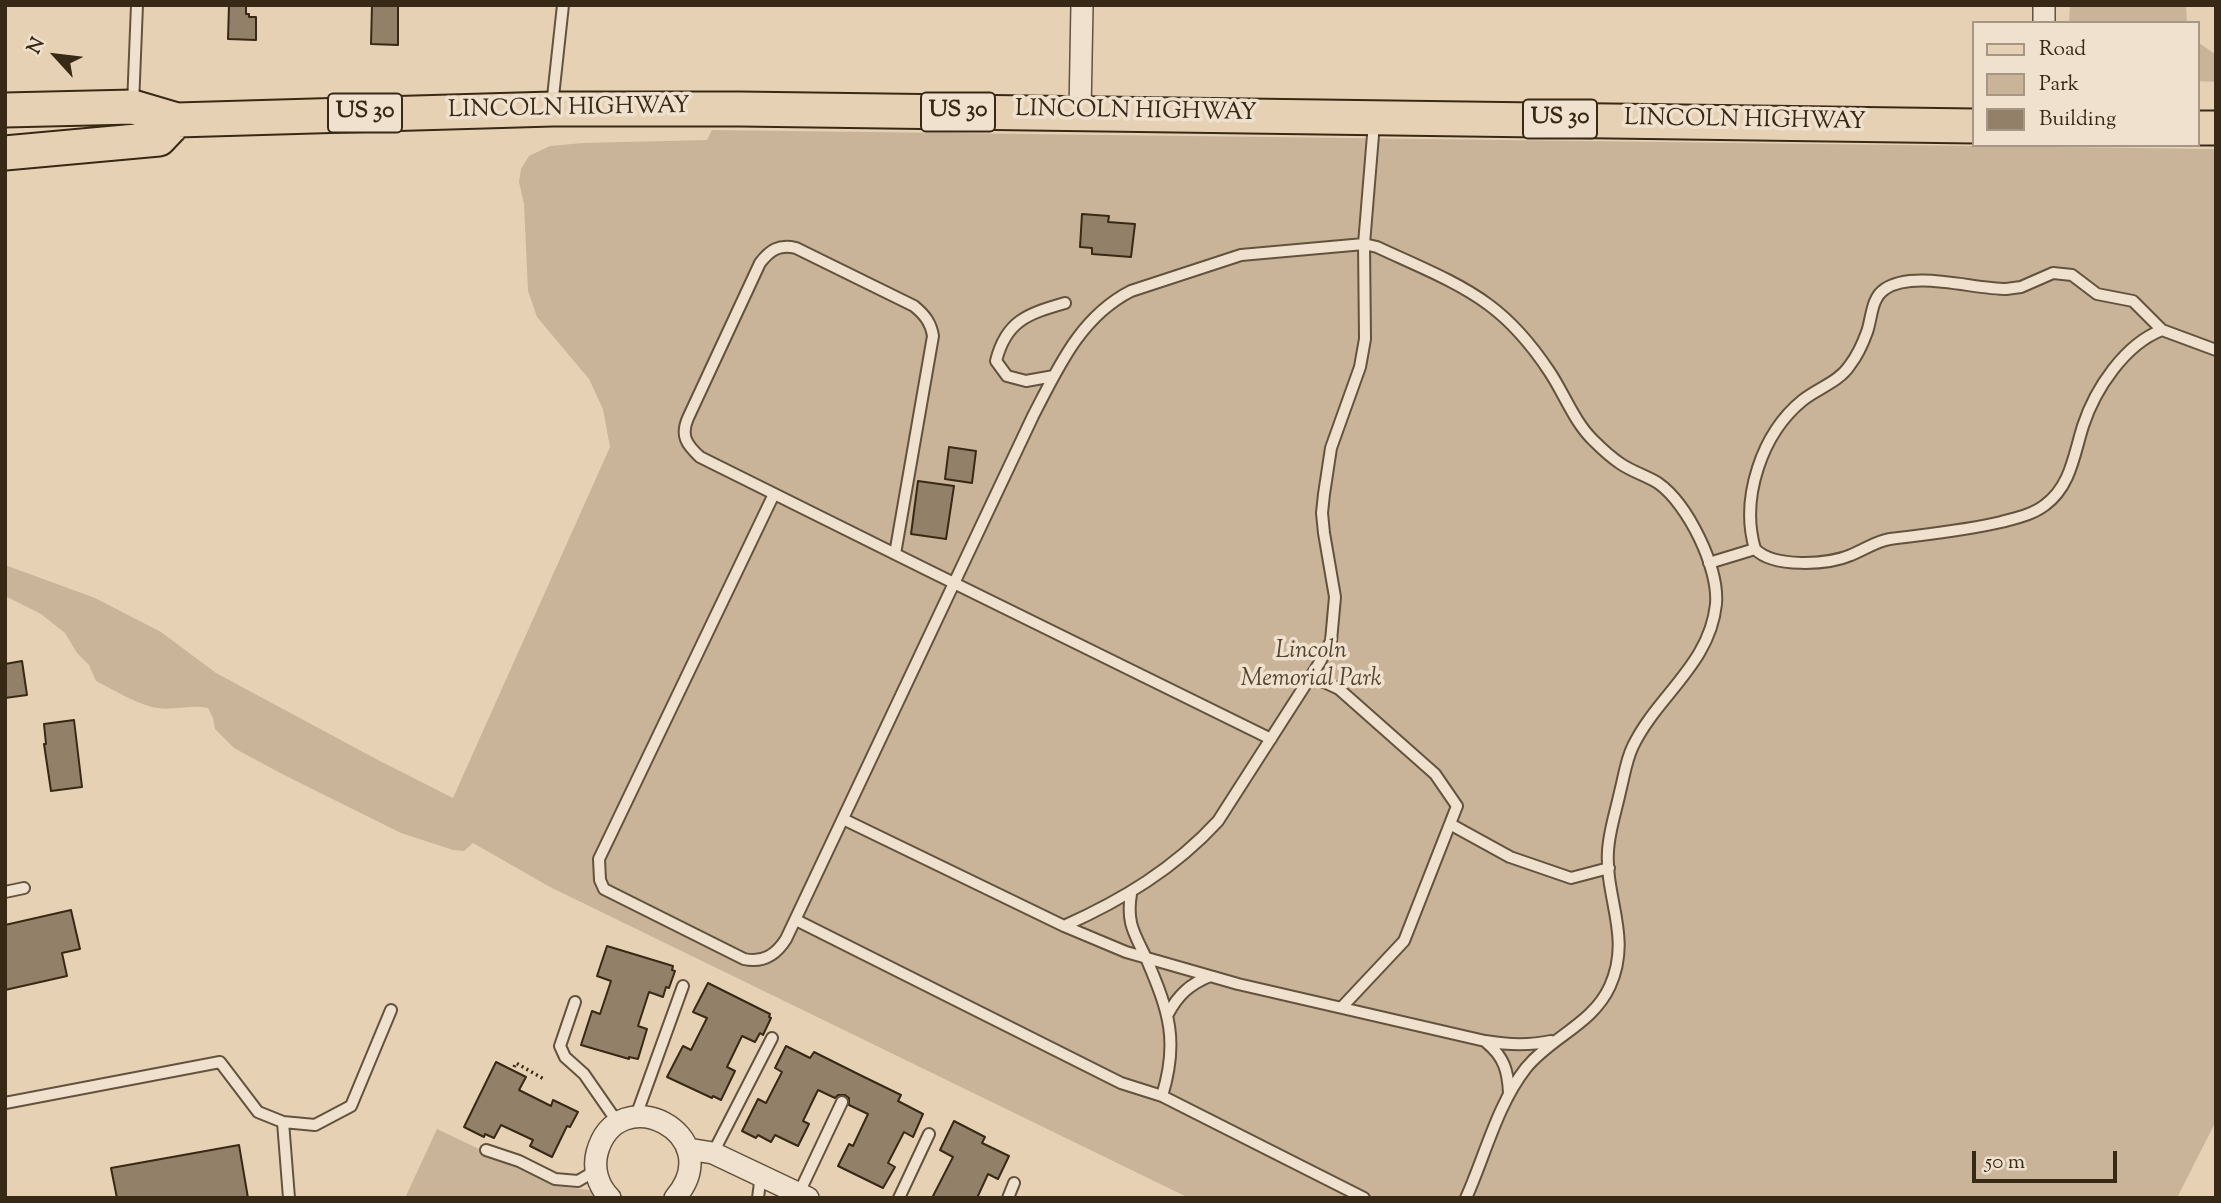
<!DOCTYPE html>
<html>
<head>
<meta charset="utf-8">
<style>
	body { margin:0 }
	#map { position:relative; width:2221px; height:1203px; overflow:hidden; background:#e7d1b4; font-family:"Sorts Mill Goudy",serif }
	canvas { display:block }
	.frame { position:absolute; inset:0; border:7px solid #372916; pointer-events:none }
	.legend { position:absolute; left:1972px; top:21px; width:228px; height:126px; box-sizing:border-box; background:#efe1ce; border:2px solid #a59784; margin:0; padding:9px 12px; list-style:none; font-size:21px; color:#372916 }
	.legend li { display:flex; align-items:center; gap:14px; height:35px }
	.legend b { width:35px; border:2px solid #a59784 }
	.north { position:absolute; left:21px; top:21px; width:70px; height:70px; -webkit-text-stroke:5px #efe1ce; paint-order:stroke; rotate:297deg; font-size:19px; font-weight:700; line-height:28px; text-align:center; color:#372916 }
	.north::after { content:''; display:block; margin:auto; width:24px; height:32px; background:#372916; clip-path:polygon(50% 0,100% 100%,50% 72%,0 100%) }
	.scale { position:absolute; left:1972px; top:1151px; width:145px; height:32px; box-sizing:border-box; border:4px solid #372916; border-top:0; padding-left:9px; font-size:21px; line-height:24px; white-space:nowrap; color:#372916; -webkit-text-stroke:5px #efe1ce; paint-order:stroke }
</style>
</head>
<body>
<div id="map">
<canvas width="2221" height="1203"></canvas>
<div class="frame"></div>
<ul class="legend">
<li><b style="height:9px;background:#e7d1b4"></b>Road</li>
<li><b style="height:19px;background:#c9b499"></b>Park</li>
<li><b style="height:19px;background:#938068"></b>Building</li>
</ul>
<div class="north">N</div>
<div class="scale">50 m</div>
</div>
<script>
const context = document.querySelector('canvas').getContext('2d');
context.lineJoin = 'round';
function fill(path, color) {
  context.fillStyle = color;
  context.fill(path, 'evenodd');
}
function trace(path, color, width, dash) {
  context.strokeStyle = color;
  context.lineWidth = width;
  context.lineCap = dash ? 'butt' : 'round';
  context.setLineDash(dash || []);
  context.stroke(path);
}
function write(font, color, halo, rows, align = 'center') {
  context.font = font + ' "Sorts Mill Goudy",serif';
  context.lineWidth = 7;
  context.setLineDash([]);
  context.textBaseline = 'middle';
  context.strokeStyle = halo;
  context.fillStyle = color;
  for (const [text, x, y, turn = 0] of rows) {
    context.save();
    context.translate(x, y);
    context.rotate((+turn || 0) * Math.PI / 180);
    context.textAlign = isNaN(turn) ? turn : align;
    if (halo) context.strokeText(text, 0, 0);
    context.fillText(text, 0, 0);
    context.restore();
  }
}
fill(new Path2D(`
	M2070,5h116l1,18h-118z
	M2198,42l18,13v27l-18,-1z
	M712,130l1504,19v972l-39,77h-988l-639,-311 -77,-44 -9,8 -11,-1 -52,-17 -119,-59 -48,-26 -19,-19 -2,-11 -5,-10c-18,-4 -37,4 -56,-1 -19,-5 -38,-17 -56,-26l-7,-16 -12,-12 -12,-20 -24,-19 -36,-18v-31l90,33 66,34 55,41 162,87 75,38 157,-351 -7,-38 -14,-30 -52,-62 -9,-26 -4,-87 -5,-22 2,-13 8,-13 21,-10 33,-3 124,-3z
	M437,1129l120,57 47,6 2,6h-201z`), '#c9b499');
const building = new Path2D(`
	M229,5h17v9h3v3h7v23l-28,-1z
	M372,5h26v40l-27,-1z
	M1082,214l27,2 -1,6 27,2 -4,33 -39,-3v-6l-12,-1z
	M949,447l27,4 -4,32 -27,-4z
	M918,481l36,5 -8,53 -35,-5z
	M22,661l5,34 -22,3v-34z
	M74,720l8,67 -31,4 -7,-47h2l-2,-20z
	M71,910l9,39 -18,4 5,23 -62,14v-65z
	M607,946l66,20 -1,4 3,1 -6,17 -3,-1 -3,10 -14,-5 -11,34 9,3 -9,30 -9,-2v2l-48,-14 11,-34 8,3 11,-33 -14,-5z
	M708,983l62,31 -1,3 2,1 -8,17 -3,-2 -5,9 -13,-6 -15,31 8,4 -14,29 -8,-4 -1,2 -45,-21 16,-31 8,4 16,-32 -14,-6z
	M786,1046l24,12 4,-6 44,22 43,21 -3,6 25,13 -10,23 -9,-5 -16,31 7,4 -12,21 -45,-22 11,-22 4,2 15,-32 -19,-9v-7l-4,-3h-7l-3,3 -17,-8 -15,31 6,3 -11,22 -23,-11 -4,7 -13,-7 -2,3 -14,-7 16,-32 8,4 16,-31 -7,-4z
	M496,1062l30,15 -7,13 32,16 2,-6 25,12 -8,15 -3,-1 -15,31 -22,-11 3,-6 -32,-15 -7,13 -9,-4 -1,3 -20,-10z
	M954,1121l31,16 -3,6 27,13 -11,23 -10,-5 -11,24h-45l21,-41 -13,-7z
	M239,1145l9,53h-131l-6,-30z`);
fill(building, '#938068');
trace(building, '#372916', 2);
const lane = new Path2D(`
	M133,105l4,-100
	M552,106l11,-101
	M1054,376l-28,5 -19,-5 -11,-15c10,-40 31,-47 69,-58
	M774,494l-175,365 1,21 4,9 140,70c19,4 32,-4 42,-20l247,-523c25,-48 47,-99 98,-125l110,-36 123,-11 13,3c36,17 80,34 112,58 23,17 44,42 60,66 15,22 25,51 45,70 8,8 18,17 27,23 12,8 26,12 37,19 30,21 61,85 58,121 -6,60 -59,92 -83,142 -7,14 -9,31 -13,46 -4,19 -11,39 -12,59 -3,48 24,86 2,135 -17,38 -59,51 -84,82 -29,37 -41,88 -60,130
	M1755,549c18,19 73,16 96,6 13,-5 25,-14 39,-16 38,-5 73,-8 111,-17 15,-4 31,-7 44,-17 26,-19 29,-51 38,-79 12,-37 42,-82 79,-96
	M895,554l38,-218c-2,-13 -8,-21 -19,-30l-118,-58c-17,-4 -26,2 -36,15l-72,155c-8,18 -1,27 12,39 190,95 380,188 571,282
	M1709,563l46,-14c-15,-51 7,-116 48,-149 15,-12 36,-18 47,-35 7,-9 13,-22 17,-33 5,-14 4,-34 18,-43 28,-19 88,0 121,0l15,-2 32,-14 19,2 25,19 36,7 29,29 54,20
	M1311,676l28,13 96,85 22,32 -53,135 -62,66
	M843,819l221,107 62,26 112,32 247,57c23,4 43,5 66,0
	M1450,824l60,33 61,21 38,-10
	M5,892l19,-4
	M1131,894c-5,30 4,40 16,66 22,52 32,81 15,136
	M796,920l325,163 41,13 202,102
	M1064,926c58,-26 110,-57 154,-105l102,-159 11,-21 4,-44 -11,-64 -2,-20 2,-19 7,-46 29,-81 5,-28 -1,-95 10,-121
	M575,1002l-15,44 5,11 19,17 34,49
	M1168,1014c10,-19 22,-30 42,-38
	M1487,1043c17,14 21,28 22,50
	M5,1103l215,-41 38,50 25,10 32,3 36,-19 40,-96
	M636,1116l47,-130
	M283,1122l6,76
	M486,1150l33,11 36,18 23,2 17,-10
	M713,1153l59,-115
	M799,1193l43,-91
	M758,1198l3,-24
	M899,1198l30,-64
	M1008,1198l6,-15`);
const street = new Path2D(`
	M2044,23v-18
	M1080,112l2,-107
	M688,1149l25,4 95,45
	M610,1198c-12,-12 -17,-29 -13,-45 20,-76 133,-19 78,45`);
const primary = new Path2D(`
	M5,110l128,-3 44,13 375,-11h188l1234,17
	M2198,128h18
	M5,153l154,-14 18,-19`);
trace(lane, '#63533e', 14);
trace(street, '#63533e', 24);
trace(primary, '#372916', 37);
trace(new Path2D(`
	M514,1067l2,-4 28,16`), '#372916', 3.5, [2, 3.5]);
trace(lane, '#efe1ce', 10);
trace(street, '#efe1ce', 21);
trace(primary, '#e7d1b4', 33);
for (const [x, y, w] of [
	[958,112,74],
	[365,113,74],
	[1560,119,74]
]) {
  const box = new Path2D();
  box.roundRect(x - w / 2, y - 19.5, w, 39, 5);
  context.fillStyle = '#efe1ce';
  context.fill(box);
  trace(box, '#372916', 2);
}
write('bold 23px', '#372916', null, [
	["US 30",958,112],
	["US 30",365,113],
	["US 30",1560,119]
]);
write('24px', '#372916', '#efe1ce', [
	["LINCOLN HIGHWAY",569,110,-1],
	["LINCOLN HIGHWAY",1136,113,1],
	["LINCOLN HIGHWAY",1745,122,1]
]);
write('italic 24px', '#544530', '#efe1ce', [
	["Lincoln",1311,653],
	["Memorial Park",1311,681]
]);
</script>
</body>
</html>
